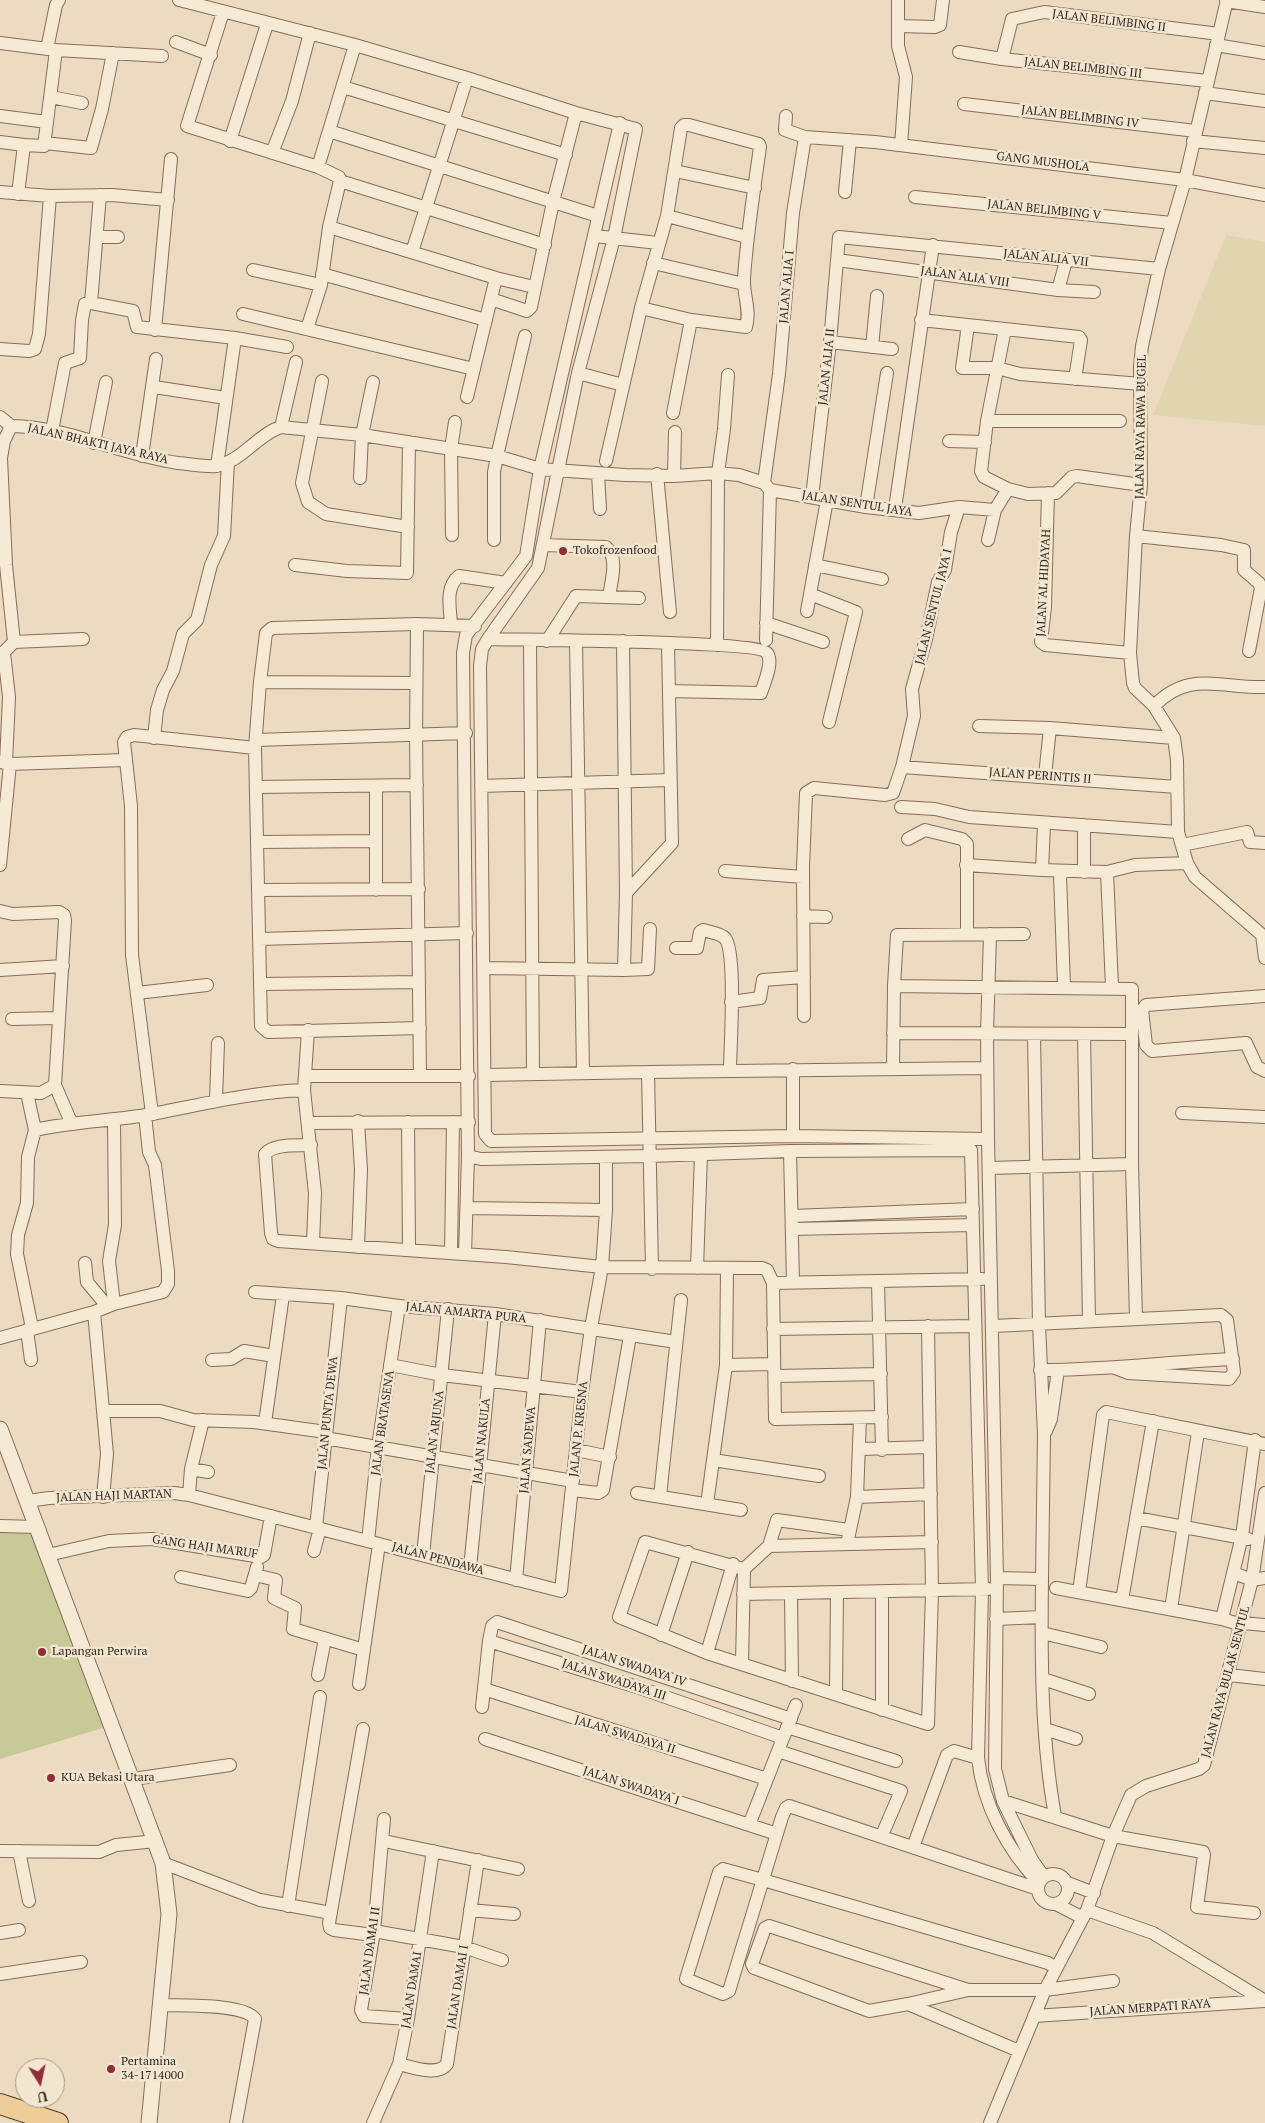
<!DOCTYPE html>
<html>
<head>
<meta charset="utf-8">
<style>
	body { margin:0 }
	#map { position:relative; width:1265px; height:2123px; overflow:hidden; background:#ecdbc1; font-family:"PT Serif",serif }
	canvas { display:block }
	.north { position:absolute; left:15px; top:2058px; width:50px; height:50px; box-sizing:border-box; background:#f3e6d1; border:1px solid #a79a89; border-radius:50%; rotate:170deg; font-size:14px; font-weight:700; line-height:20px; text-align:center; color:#35271d }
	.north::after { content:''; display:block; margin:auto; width:18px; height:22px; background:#902d36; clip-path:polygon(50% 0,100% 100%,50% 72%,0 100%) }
</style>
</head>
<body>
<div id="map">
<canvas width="1265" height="2123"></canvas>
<div class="north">U</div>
</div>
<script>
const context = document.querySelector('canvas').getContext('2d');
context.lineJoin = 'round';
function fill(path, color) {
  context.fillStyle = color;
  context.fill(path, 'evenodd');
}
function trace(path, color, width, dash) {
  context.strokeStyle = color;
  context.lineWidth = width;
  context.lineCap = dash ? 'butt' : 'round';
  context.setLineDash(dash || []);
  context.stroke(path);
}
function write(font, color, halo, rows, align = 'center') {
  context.font = font + ' "PT Serif",serif';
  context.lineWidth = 5;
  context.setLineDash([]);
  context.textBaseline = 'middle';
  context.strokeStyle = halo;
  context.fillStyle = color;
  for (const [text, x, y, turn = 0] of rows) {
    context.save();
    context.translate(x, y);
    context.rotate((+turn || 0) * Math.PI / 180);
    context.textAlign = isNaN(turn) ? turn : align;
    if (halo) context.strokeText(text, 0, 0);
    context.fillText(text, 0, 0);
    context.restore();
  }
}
fill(new Path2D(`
	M1226,235l39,7v184l-112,-11z`), '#e1d5af');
fill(new Path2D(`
	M0,1526l38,1 75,198 -113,34z`), '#c7c996');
const minor = new Path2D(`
	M179,0l176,45 112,33 109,35 60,16 -22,109 -36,135 -40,195 -50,71 -6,10 -2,17 5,468 6,7 302,-5 195,3 9,439 -2,191 8,32 29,59 12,17
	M898,0v26
	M1227,0l-42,180 -26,89 -17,77 -2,21 1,118 -5,51 -6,117 3,30 2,5 19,18 20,32 3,22 1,72 9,31 8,14 67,58 3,23
	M1226,1l39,6
	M223,12l-36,114 131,41 21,10 1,4 -11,46 -8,58 -14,44
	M176,42l35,13
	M0,43l56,7 106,6
	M1216,45l49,8
	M47,49l9,-44 3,-5
	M959,52l43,7 205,22
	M1002,59l10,-40 32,-7 175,22
	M343,87l223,68
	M1205,93l60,8
	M51,97l31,6
	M964,104l232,27
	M0,116l47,6
	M786,116l-1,14 20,7
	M620,123l-80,346 -14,87 -60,79 -3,18 5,503 13,3 169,-3 140,-5 181,-1 11,440 -4,168c5,47 29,91 61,125
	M329,131l269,85
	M230,141l37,-117
	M1193,141l72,7
	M0,142l24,3
	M45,143l46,5 11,-39 11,-56
	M901,145l5,-68 -8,-31v-20l37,1 5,-2 3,-25
	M272,153l20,-52 18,-68
	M318,167l37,-122
	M675,171l80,17
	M340,181l205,64
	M0,192l50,4 62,-1 56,5
	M845,192l5,-52
	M18,194l6,-49 20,1 12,-96
	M915,197l257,26
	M667,216l80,21
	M329,227l167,51 38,9
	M595,236l63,7
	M97,237h21
	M412,252l55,-174
	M837,260l221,30 36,2
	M653,263l91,21
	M253,270l68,15
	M322,274l164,46
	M1058,290l8,-29
	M491,299l36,12 4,-4 22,-105 23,-89
	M91,303l9,-108
	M243,314l231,55
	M921,320l158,17 2,3 -6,39
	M968,325l-6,43h35l23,6 121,10
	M1005,329l-18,92 -6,50 3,6 24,12
	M155,330l16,-171
	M830,342l62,7
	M872,347l5,-51
	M0,349l29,2 6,-2 4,-15 11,-138
	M578,373l45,12
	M322,381l-20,102 6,19 18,12 82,13
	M154,387l72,11
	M467,397l29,-119
	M673,413l18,-93
	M0,417l11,9
	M987,421h133
	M11,426c57,1 111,29 167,37 13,1 26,4 38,3 25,-4 42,-32 65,-39l81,8 135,21 43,13 85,6 49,1 44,-3 21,2 25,8 6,7 96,17 53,6 40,-6 36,3 13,-21 20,5 28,-1 16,-16 5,-1 64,9
	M281,427l15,-65
	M52,431l13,-68 15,-5 2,-38 3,-16 6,-1 42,8 4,16 98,11 52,9
	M949,441l36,1
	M94,443l12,-61
	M142,456l14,-97
	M606,461l35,-153 26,-92 14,-88 3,-3h5l70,19 1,3c-6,43 -13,87 -16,131 -1,17 7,32 2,49l-55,-7 -50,-12
	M217,466l18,-128
	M598,474l2,35
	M657,474l13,138
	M674,476l1,-44
	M360,478l2,-43 11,-53
	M764,483l15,-109 14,-161 12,-76 70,5 310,38 80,15
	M1048,493l-3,114 -4,35 4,3 85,8
	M812,497l18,-155 9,-105 320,32
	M866,507l21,-134
	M895,509l38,-264
	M452,535l-1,-86 4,-27
	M1136,536l85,9 23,5v20l15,13 2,5 -12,63
	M494,540v-68l3,-16 28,-120
	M988,540l7,-30
	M543,545l63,2c13,10 5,35 3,50
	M295,565l52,6 60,2 2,-131
	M815,565l67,14
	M810,594l46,18 -27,110
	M807,611l20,-111
	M766,623l57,19
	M417,624l-1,112 4,340
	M451,624c-1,-17 -6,-37 8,-48l47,7
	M488,639c32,1 270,2 279,14 7,9 -3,30 -6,40l-92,-2
	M530,640l3,434
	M766,640l4,-150
	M547,641l29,-45 63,2
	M576,641l7,432
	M14,642l69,-3
	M717,645l1,-172 6,-44 4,-54
	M4,653l5,44 -3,66
	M0,656l14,-14 -8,-77 -5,-107 3,-17 7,-15
	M260,682l156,1
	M1154,706c36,-37 67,-17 111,-19
	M979,726l71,2 124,10
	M154,738l3,-28 6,-20 10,-19 10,-37 14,-14 14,-55 13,-29 4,-74
	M256,740l210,-7
	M0,762l10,2 114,-4
	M902,767l275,20
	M1045,776l5,-48
	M481,786l189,-6
	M257,787l160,-2
	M901,807l34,2 34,8 209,15
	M1084,825v47
	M908,839l17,-9 37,9 5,5v89
	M259,842l116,-1
	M1182,845l65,-13 3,10 15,1
	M0,865l10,-101
	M966,865l76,5 2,-46
	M1041,870l66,2 28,-7 52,-2
	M725,871l78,6
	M1107,872l5,115
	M260,890l159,-1
	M376,890v-104
	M626,893l46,-50 -4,-199
	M0,911l13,3 46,-2 5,3 1,5 -10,165 -14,8 -41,-2
	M803,916l23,1
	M260,939l207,-6
	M676,948h21l3,-16 3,-2c6,2 17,3 22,8 12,15 5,110 5,133
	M484,968l140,2 2,-77 -3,-252
	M0,970l63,-4
	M624,970l24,-1 2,-40
	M262,984l157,-2
	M894,986l238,3v175l4,155
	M1064,987l-4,-112 4,-3
	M137,993l70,-8
	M1265,996l-119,9 -4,5 4,35 6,6 94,-8 11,24 8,4
	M731,1002l29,-4 3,-18 41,-3
	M804,1016l-1,-149 3,-74 8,-5 71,7 8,-2 9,-26 12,-51 -2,-27 14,-50 12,-57 7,-12 6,-38 8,-25
	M12,1019l46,-1
	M420,1028l-152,4 -7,-6 -6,-278 5,-66 6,-49 6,-5 145,-4 58,2
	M308,1030l-4,60 11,103 -2,50
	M893,1033l238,1
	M1084,1034l5,287
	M893,1069l1,-83 3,-51 127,-1
	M485,1075l163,-3
	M307,1076h162
	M55,1085l16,37
	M27,1093l8,37
	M216,1100l2,-57
	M1182,1113l83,4
	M152,1114l-20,-159 -1,-149 -7,-64 3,-5 7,-2 121,13
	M408,1122l1,128
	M308,1123l161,-1
	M793,1136v-67
	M988,1139l-1,-105 3,-100
	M311,1145c-14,1 -36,-2 -46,9l6,79 2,6 5,2 228,16 96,10 160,1 5,2 6,13 209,-4
	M790,1151l3,131
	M989,1168l143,-4
	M467,1208l139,2
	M792,1216l181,-7
	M792,1229l181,-4
	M358,1247l3,-77 -3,-49
	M451,1253l2,-131
	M465,1254l3,-98
	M85,1263l2,19 20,24
	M697,1268l4,-113
	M652,1269l-4,-197 339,-4
	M878,1282l4,168
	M773,1283l2,136 107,-2
	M255,1292l86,6 58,8 96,8 181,28
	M114,1304l-5,-43 6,-36 -1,-106
	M94,1312l13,142 -4,43
	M993,1326l228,-11 6,5 7,52 -5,7 -101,-6 -13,-5
	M32,1328l-15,-74 1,-19 9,-32 1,-46 7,-27c40,-9 78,-9 118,-16 50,-10 100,-22 151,-24
	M773,1329l202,-3
	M27,1330l4,30
	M0,1338l94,-26 20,-8 49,-12 5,-8v-13l-13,-106 -6,-13 -4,-37
	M212,1360l19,-1 13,-8 30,5
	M390,1365l52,10 140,17
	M726,1365l1,-96
	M1040,1370c65,0 128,-8 193,-11
	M775,1376l106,-2
	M103,1411h57l33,9 61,2 72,10
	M265,1423l18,-128
	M1046,1431l5,-12 7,-49
	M325,1438l248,43
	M860,1449l70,-2
	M576,1450l34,7
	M713,1460l106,16
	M191,1469l17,3
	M572,1490l26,3 5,-3 27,-154
	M637,1493l104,17
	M189,1495l2,-26 12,-49
	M660,1496l21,-196
	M857,1497l74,-3
	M28,1501l21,-3 125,-5 15,2 372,96 21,-199 9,-64 11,-61 4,-57v-53
	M707,1504l19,-139 48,-1
	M1136,1518l112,21
	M0,1526l38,1
	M316,1527l25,-229
	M368,1541l10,-94 21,-141
	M847,1544l10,-47 3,-79
	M769,1546l8,-26 72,10
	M314,1551l6,-23
	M48,1555l61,-14 43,-2 109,18 3,-2 7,-39
	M423,1555l25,-246
	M470,1568l25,-254
	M744,1569l-99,-27 -26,75 88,36 221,71 4,-133 -4,-265
	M1234,1573l18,7 13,-2
	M255,1575l21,5 -2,18 21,10 -2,21 71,21
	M181,1577l67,14 3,-3 6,-21
	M997,1578l45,1 2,-144 -5,-111 -5,-290
	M1042,1579c-1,79 -1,159 13,237
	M516,1580l24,-260
	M1056,1588l166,31 20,6
	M882,1592v118
	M1079,1592l24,-177 3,-3 159,32
	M743,1594l245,-5
	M791,1594l1,87
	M1122,1600l31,-179
	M1171,1609l27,-177
	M996,1619l45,-2
	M1222,1619l20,-83 13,-96
	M1242,1623l23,2
	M1042,1633l59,14
	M661,1635l27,-83
	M489,1641l3,-15 5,-4 294,97
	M707,1653l26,-89
	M742,1664l2,-95 25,-23 163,-4
	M318,1675l7,-36
	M1229,1675l36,4
	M1043,1679l46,15
	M359,1684l20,-140
	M484,1689l283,90
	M836,1693l1,-100
	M482,1707l7,-66 148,46 146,51
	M787,1727l109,34
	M363,1729l-34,194 1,5 4,2 39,5
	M1045,1729l31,10
	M485,1739l292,95
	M778,1751l123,40 -19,44
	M133,1779l97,-14
	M1003,1801l110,35 90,16 1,3 -7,52 57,6
	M384,1819l-10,112 -13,79 3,6 44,3
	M749,1825l47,-120
	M384,1841l134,28
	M913,1847l34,-92 7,-4 24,7
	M0,1851l99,1 17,-7 40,-4
	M19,1851l10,50
	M163,1863l97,37 71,13
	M1038 1889a15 15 0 1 1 30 0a15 15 0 1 1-30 0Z
	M1068,1883l26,10
	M1038,1889l-249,-83 -3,2 -4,9 -53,174 -6,3 -37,-15 33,-107 4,-3 40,11 285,83 8,5
	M1056,1904l27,14
	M288,1906l32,-209
	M470,1910l44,4
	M1087,1910l66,23 112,68
	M374,1931l90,16 38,13
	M0,1933l19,-3
	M0,1974l81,-12
	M968,1990l-199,-64 -4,2 -13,36 2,4 115,43 39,-7 60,-14h77l68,-9
	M908,2004l111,47
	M160,2005c20,1 84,-2 95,14l-19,104
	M1034,2016l231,-15
	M399,2064c12,3 39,13 48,0l31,-204
	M373,2123l26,-59 9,-45 25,-168
	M990,2123l55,-133 42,-80 26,-74 18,-41 15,-9 53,-17 5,-4 48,-185 13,-87`);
const tertiary = new Path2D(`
	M0,1429l163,434 6,51 -20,209`);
const primary = new Path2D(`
	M0,2104l58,19`);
trace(minor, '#846d5a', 14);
trace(tertiary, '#846d5a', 17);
trace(primary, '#523c2e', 22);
trace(minor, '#f7ead4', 12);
trace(tertiary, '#f7ead4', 15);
trace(primary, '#eecd9a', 20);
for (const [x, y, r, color] of [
	[563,551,5,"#902d36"],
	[42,1652,5,"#902d36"],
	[51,1778,5,"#902d36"],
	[111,2069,5,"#902d36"]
]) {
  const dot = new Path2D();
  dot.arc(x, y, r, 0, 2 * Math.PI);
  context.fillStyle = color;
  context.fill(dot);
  trace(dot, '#f3e6d1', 2);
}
write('12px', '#35271d', '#f3e6d1', [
	["JALAN BELIMBING II",1109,21,7],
	["JALAN BELIMBING III",1083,68,6],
	["JALAN BELIMBING IV",1080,117,7],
	["GANG MUSHOLA",1043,162,7],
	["JALAN BELIMBING V",1044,210,6],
	["JALAN ALIA VII",1046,258,6],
	["JALAN ALIA VIII",965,277,8],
	["JALAN ALIA I",787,287,-85],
	["JALAN ALIA II",827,367,-84],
	["JALAN RAYA RAWA BUGEL",1141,427,-89],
	["JALAN BHAKTI JAYA RAYA",98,444,13],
	["JALAN SENTUL JAYA",857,504,9],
	["JALAN AL HIDAYAH",1044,583,-87],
	["JALAN SENTUL JAYA I",934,607,-76],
	["JALAN PERINTIS II",1040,776,4],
	["JALAN AMARTA PURA",466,1313,6],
	["JALAN PUNTA DEWA",328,1413,-84],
	["JALAN BRATASENA",383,1423,-82],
	["JALAN P. KRESNA",579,1429,-84],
	["JALAN ARJUNA",435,1432,-83],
	["JALAN NAKULA",482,1441,-84],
	["JALAN SADEWA",528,1450,-85],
	["JALAN HAJI MARTAN",114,1496,-2],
	["GANG HAJI MA'RUF",205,1547,8],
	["JALAN PENDAWA",438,1559,15],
	["JALAN SWADAYA IV",634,1666,18],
	["JALAN SWADAYA III",614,1680,18],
	["JALAN RAYA BULAK SENTUL",1226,1682,-75],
	["JALAN SWADAYA II",625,1735,17],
	["JALAN SWADAYA I",631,1786,18],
	["JALAN DAMAI II",370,1951,-82],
	["JALAN DAMAI I",458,1987,-81],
	["JALAN DAMAI",412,1990,-81],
	["JALAN MERPATI RAYA",1150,2008,-4]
]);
write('12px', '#35271d', '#f3e6d1', [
	["Tokofrozenfood",573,551],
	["Lapangan Perwira",52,1652],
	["KUA Bekasi Utara",61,1778],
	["Pertamina",121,2062],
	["34-1714000",121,2076]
], 'left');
</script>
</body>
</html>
